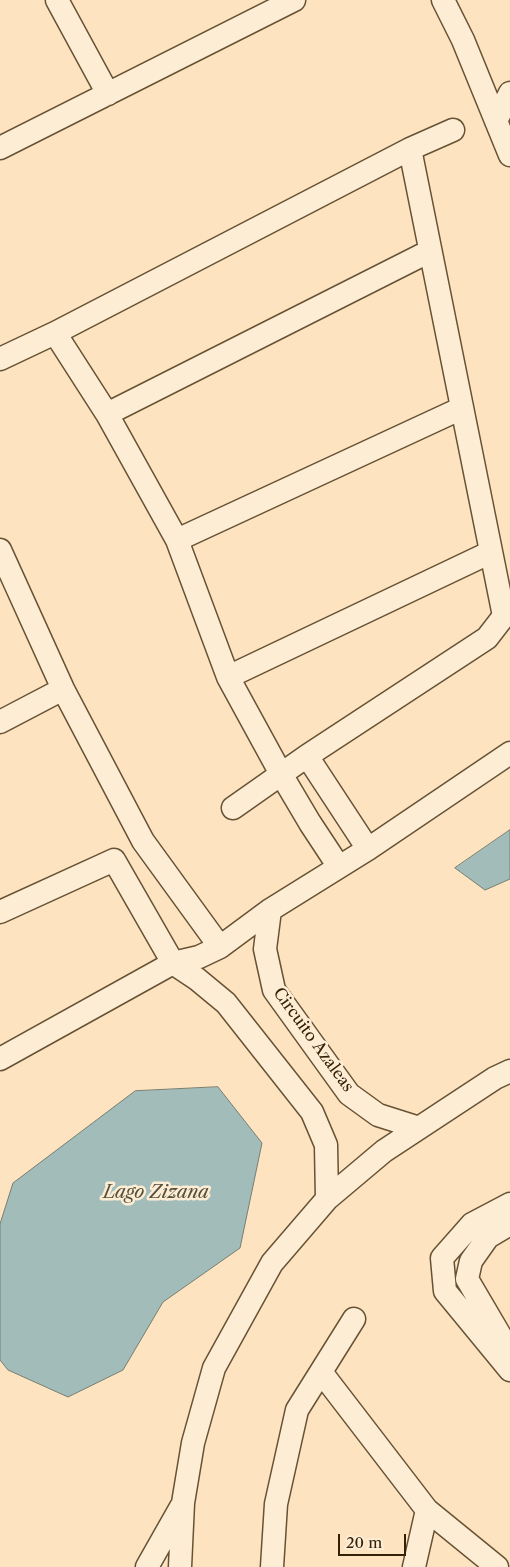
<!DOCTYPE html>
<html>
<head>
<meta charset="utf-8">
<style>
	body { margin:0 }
	#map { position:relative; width:510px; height:1567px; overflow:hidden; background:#fde3bf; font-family:"Libre Caslon Text",serif }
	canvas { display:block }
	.scale { position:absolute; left:338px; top:1534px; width:68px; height:22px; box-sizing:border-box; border:2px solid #342105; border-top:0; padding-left:6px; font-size:15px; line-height:18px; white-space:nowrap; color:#342105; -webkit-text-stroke:4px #feedd5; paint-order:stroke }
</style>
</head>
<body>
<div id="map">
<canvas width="510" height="1567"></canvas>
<div class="scale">20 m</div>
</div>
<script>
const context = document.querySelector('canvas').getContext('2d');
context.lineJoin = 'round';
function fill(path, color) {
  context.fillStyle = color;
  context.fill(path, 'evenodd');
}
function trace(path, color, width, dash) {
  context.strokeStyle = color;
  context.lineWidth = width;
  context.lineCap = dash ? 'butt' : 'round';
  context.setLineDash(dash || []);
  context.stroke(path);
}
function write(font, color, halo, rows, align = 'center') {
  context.font = font + ' "Libre Caslon Text",serif';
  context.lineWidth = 5;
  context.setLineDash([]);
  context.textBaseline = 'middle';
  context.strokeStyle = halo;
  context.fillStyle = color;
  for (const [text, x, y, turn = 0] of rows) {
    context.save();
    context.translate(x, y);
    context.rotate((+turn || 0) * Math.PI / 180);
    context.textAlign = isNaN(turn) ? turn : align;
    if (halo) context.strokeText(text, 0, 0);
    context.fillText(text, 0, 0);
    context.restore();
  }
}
const water = new Path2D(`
	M510,830v49l-25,11 -30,-22z
	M218,1087l44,56 -22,105 -77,54 -40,68 -55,27 -60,-27 -8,-10v-136l13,-41 122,-92z`);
fill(water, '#a2bcba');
trace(water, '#767e72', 1);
const minor = new Path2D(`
	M57,0l51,94
	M443,0l20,40 47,115
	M496,121l14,-28
	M0,148l294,-148
	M55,333l52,81 70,126 51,137 53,97 29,49 29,44
	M0,359l55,-26 355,-184 43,-19
	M107,414l323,-163
	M177,540l285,-132
	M0,550l63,139 80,152 77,106
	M228,677l263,-125
	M0,722l63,-33
	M307,756l61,93
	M233,808l74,-52 180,-118 17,-22 -94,-467
	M270,910l-5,39 9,41 75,104 29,21 41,13
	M0,912l114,-52 59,103 24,16 29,24 86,109 14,33 1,54
	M0,1059l173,-96 26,-6 21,-10 50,-37 98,-61 142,-96
	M510,1204l-38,20 -30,34 3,33 65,79
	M510,1224l-22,13 -17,24 -4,18 34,58 9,9
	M321,1372l106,138 70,57
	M147,1567l34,-60
	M180,1567l3,-64 10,-60 21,-75 58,-105 55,-64 57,-48 111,-73 15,-7
	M272,1567l4,-63 21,-94 57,-91
	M414,1567l13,-57`);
trace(minor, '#665234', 25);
trace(minor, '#feedd5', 22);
write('16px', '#342105', '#feedd5', [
	["Circuito Azaleas",313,1040,54]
]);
write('italic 18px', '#55503b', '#feedd5', [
	["Lago Zizana",156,1193]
]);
</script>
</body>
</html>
